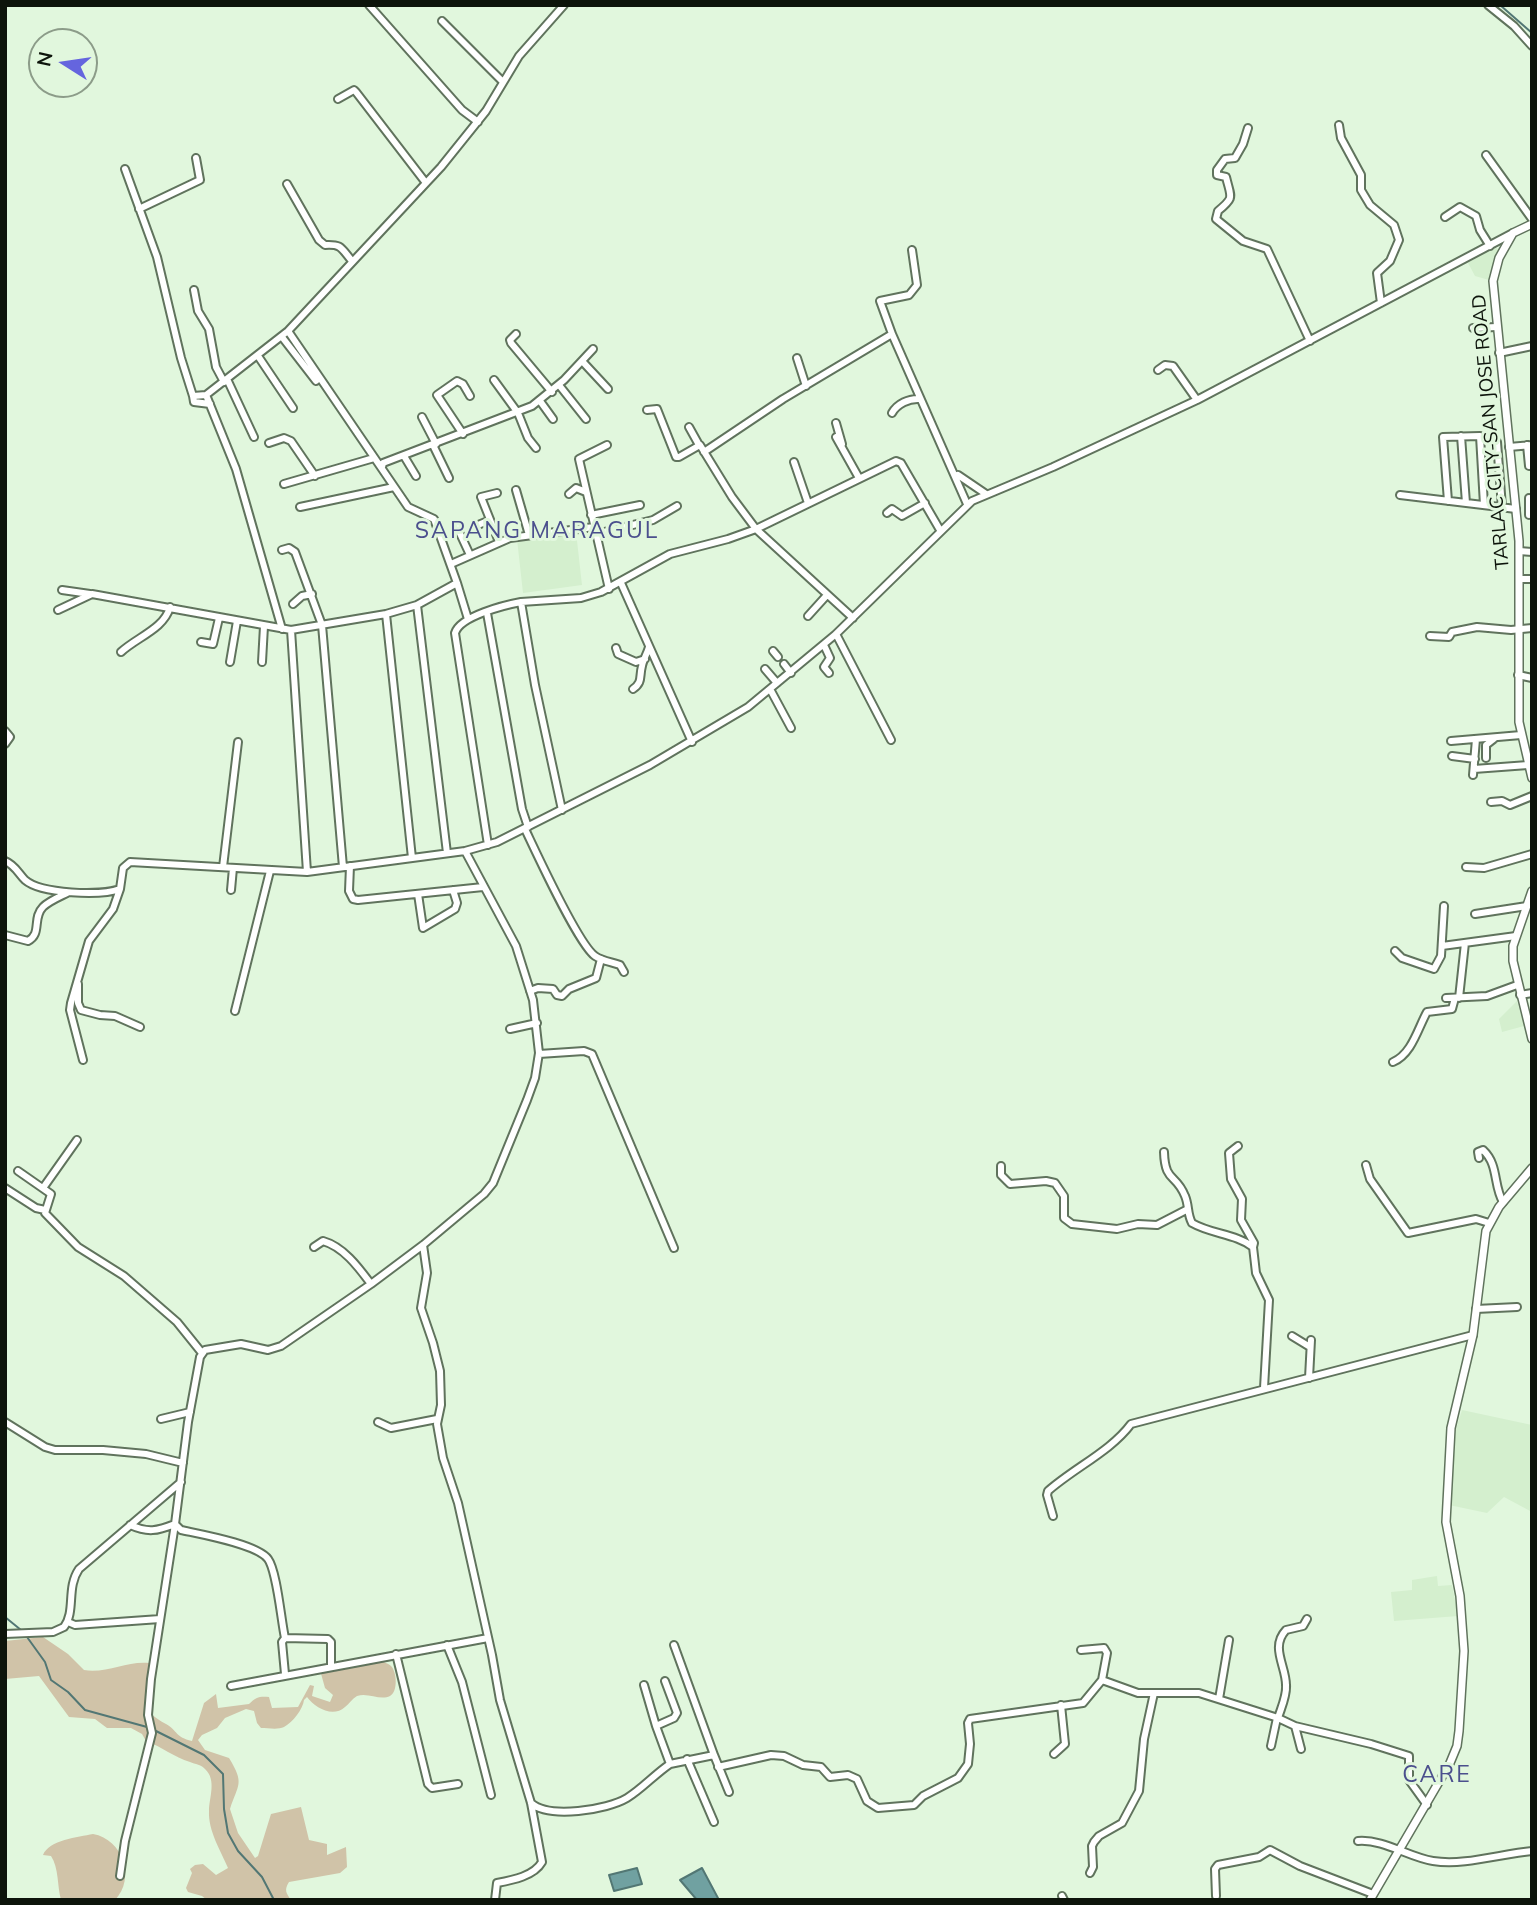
<!DOCTYPE html>
<html>
<head>
<meta charset="utf-8">
<style>
	body { margin:0 }
	#map { position:relative; width:1537px; height:1905px; overflow:hidden; background:#e1f7dd; font-family:Mulish,sans-serif }
	canvas { display:block }
	.frame { position:absolute; inset:0; border:7px solid #0d140b; pointer-events:none }
	.north { position:absolute; left:28px; top:28px; width:70px; height:70px; box-sizing:border-box; background:#e1f7dd; border:2px solid #8c9c89; border-radius:50%; rotate:282deg; font-size:19px; font-weight:700; line-height:28px; text-align:center; color:#0d140b }
	.north::after { content:''; display:block; margin:auto; width:24px; height:32px; background:#6565de; clip-path:polygon(50% 0,100% 100%,50% 72%,0 100%) }
</style>
</head>
<body>
<div id="map">
<canvas width="1537" height="1905"></canvas>
<div class="frame"></div>
<div class="north">N</div>
</div>
<script>
const context = document.querySelector('canvas').getContext('2d');
context.lineJoin = 'round';
function fill(path, color) {
  context.fillStyle = color;
  context.fill(path, 'evenodd');
}
function trace(path, color, width, dash) {
  context.strokeStyle = color;
  context.lineWidth = width;
  context.lineCap = dash ? 'butt' : 'round';
  context.setLineDash(dash || []);
  context.stroke(path);
}
function write(font, color, halo, rows, align = 'center') {
  context.font = font + ' Mulish,sans-serif';
  context.lineWidth = 6;
  context.setLineDash([]);
  context.textBaseline = 'middle';
  context.strokeStyle = halo;
  context.fillStyle = color;
  for (const [text, x, y, turn = 0] of rows) {
    context.save();
    context.translate(x, y);
    context.rotate((+turn || 0) * Math.PI / 180);
    context.textAlign = isNaN(turn) ? turn : align;
    if (halo) context.strokeText(text, 0, 0);
    context.fillText(text, 0, 0);
    context.restore();
  }
}
fill(new Path2D(`
	M1493,246l5,3 -9,31 -14,-4 -8,-15z
	M576,532l6,53 -59,8 -6,-54z
	M1517,1001l7,25 -22,6 -3,-13z
	M1462,1410l70,15v87l-28,-15 -17,16 -38,-8 7,-76z
	M1437,1576l1,10 14,-1 6,31 -64,5 -3,-29 21,-2v-10z`), '#d4efce');
fill(new Path2D(`
	M43,1637l25,17 16,16c25,4 47,-12 71,-6l-5,49c6,5 10,8 16,11 12,7 9,13 26,17l12,-38 12,-9 2,14 31,-4c7,-7 11,-8 20,-7l3,11 26,-1 12,-22 4,1 -2,10 18,6 3,-7 -8,-7 -5,-18 61,-9c3,1 8,3 10,5 6,6 7,26 -1,30 -10,5 -22,-4 -33,0 -5,3 -8,8 -12,11 -12,11 -30,1 -38,-10l-3,3c-1,9 -11,22 -20,27 -6,3 -16,1 -23,1l-4,-5 -3,-12 -8,-2 -21,9 -8,10 -15,7 -4,5 7,10 24,8c16,26 9,26 1,51l8,24 17,25 3,-2 13,-42 30,-7 8,33 18,4v11l19,-8 1,20 -7,6 -51,9c-5,8 -3,11 2,18h-84l-5,-4 -14,-4 -2,-4 6,-15 -2,-4 5,-4 8,-1 13,11 12,-7c-7,-17 -20,-37 -19,-57 0,-13 8,-31 -4,-42 -3,-4 -10,-5 -15,-7 -16,-5 -28,-15 -44,-21l-4,-7 -11,-6h-24l-12,-9 -26,-2 -30,-41 -34,3v-38z
	M93,1834c30,5 43,45 22,66h-54c-4,-14 -2,-32 -10,-44l-8,-1c6,-15 35,-18 50,-21z`), '#d0c3a8');
const water = new Path2D(`
	M637,1868l5,16 -28,7 -5,-16z
	M702,1868l17,32h-22l-17,-20z`);
fill(water, '#70a1a1');
trace(water, '#527774', 2);
trace(new Path2D(`
	M1500,5l32,28
	M5,1617l16,13
	M27,1637l18,25 6,18 17,12 17,18 62,17
	M156,1731l48,24 19,19 1,35 4,24 10,18 24,26 12,23`), '#527774', 2);
const minor = new Path2D(`
	M369,5l93,105 16,12
	M1488,5l26,21 18,20
	M442,21l61,61
	M338,99l16,-9 2,2 70,91
	M1339,125l2,13 20,37v15l9,15 24,20 5,15 -9,21 -13,12 4,30
	M1248,128l-5,16 -8,14 -10,1 -8,11v5l9,2c5,21 9,20 -8,34l-2,8 27,22 24,8 43,92
	M1486,155l46,64
	M125,169l32,88 24,101 12,38 13,-1 82,-64 153,-164 45,-56 33,-55 45,-51
	M287,184l32,56 6,5c17,-1 16,3 27,16
	M139,209l61,-29 -4,-22
	M1445,217l15,-10 16,9 4,14 10,16
	M194,290l4,21 11,18 7,38 8,15
	M1473,328l24,-1
	M516,334l-6,6 1,3 41,49
	M892,334l75,170
	M282,337l34,44
	M1499,353l33,-7
	M258,356l35,52
	M797,358l9,28
	M582,361l26,28
	M1158,370l7,-5 8,1 24,34
	M227,379l27,58
	M494,380l24,33 10,25 8,10
	M559,385l27,34
	M206,395l30,74 46,160
	M193,396l1,6 16,2
	M540,401l13,18
	M647,410l10,-1 19,48h3l21,-12 32,52 24,32 97,89
	M892,413c5,-9 17,-15 28,-14
	M422,417l14,27
	M836,423l6,21
	M689,427l10,18
	M463,434l-26,-39 20,-14 6,3 7,12
	M1461,436l5,67
	M836,437l23,41
	M1497,442l5,65
	M269,443l15,-5 7,3 24,35
	M433,445l16,33
	M607,445l-28,14 30,130
	M1527,445l2,21
	M1509,447l23,-2
	M704,452l79,-53 109,-65 -12,-33 29,-6 8,-10 -5,-35
	M404,456l12,20
	M794,462l14,41
	M382,467l1,-4 149,-57 32,-26 29,-31
	M958,475l28,19
	M284,484l90,-26
	M516,490l13,45
	M497,493l-16,4 18,45
	M569,494l7,-6 10,4
	M1400,495l116,14
	M1529,498v17
	M1448,501l-5,-64 37,-1 4,69
	M300,507l94,-20
	M887,513l5,-4 10,7 23,-13
	M591,515l49,-10
	M478,525l12,-5
	M457,527l13,28
	M596,534l57,-14 24,-14
	M282,550l7,-2 6,4 27,73 21,242
	M1519,551l13,1
	M451,564l59,-26 84,-11
	M1520,579h12
	M457,583l11,36
	M621,583l71,159
	M62,590l28,4
	M521,602l60,-4 20,-6 69,-38 58,-15 28,-10 140,-68 5,2 39,67
	M293,604l9,-8 10,-2
	M417,605l30,248
	M58,610l34,-16 199,36 95,-16 31,-9 40,-22 -23,-64 -26,-12 -120,-176
	M487,613l35,196 6,18
	M386,614l26,244
	M808,616l19,-21
	M291,630l16,242
	M836,634l55,106
	M1430,636l19,1 3,-5 25,-5 34,3 21,-2
	M201,642l12,2 6,-26
	M824,645l6,13 -6,9 5,6
	M616,648l2,6 18,8 9,-3
	M773,651l5,6
	M121,652c16,-15 43,-23 49,-45
	M230,662l7,-41
	M262,662l2,-36
	M784,664l7,9
	M765,669l12,14
	M1518,675l14,3
	M633,689c10,-7 6,-12 9,-23 1,-6 5,-12 7,-19
	M770,689l21,39
	M5,731l5,6 -5,7
	M1451,741l70,-6
	M1452,756l23,3
	M1486,758v-13l9,-7
	M1474,769l54,-4
	M1473,775l3,-36
	M1491,802l11,-1 8,4 22,-9
	M525,829c11,23 53,115 70,127 7,5 17,6 25,9l4,7
	M488,845l-33,-212c5,-17 50,-28 66,-31l14,83 27,125
	M5,861c10,4 13,12 20,19 16,14 76,16 95,9l3,-21 7,-6 177,10 158,-21 32,-9 153,-77 98,-58 88,-73 136,-133 81,-34 144,-67 316,-167
	M350,866l-1,25 4,8 5,1 125,-13
	M223,867l15,-125
	M1466,867l18,1 48,-14
	M231,890l2,-22
	M418,894l5,34 32,-19 2,-6 -4,-13
	M1475,914l52,-8
	M5,935l23,6c14,-7 4,-23 15,-34 6,-6 16,-10 24,-14
	M1442,946l74,-10
	M1395,951l7,7 32,11 7,-13 3,-50
	M78,984v19l3,7 19,5 15,1 25,11
	M530,991l8,-3 15,1 4,6 5,1 7,-7 27,-11 5,-19
	M1520,995l12,-2
	M1446,998l41,-2 30,-11
	M1459,998l6,-55
	M235,1011l35,-140
	M510,1029l27,-6
	M539,1054l45,-3 8,3 82,194
	M83,1060l-13,-50 1,-7 18,-62 24,-32 7,-20
	M1393,1062c19,-8 25,-34 34,-50l25,-3 3,-11
	M1238,1146l-9,7 2,26 11,20 -1,21 13,23 -1,4
	M1164,1152c1,31 12,21 21,44 4,9 2,18 7,27 19,11 44,11 61,24l3,26 13,27 -5,88
	M1479,1158l-1,-6 5,-2c16,15 10,35 20,52
	M1366,1165l4,14 38,54 68,-14 13,4
	M1001,1166v9l9,9 36,-3 9,2 9,13v22l8,6 45,5 21,-5 19,1 31,-16
	M18,1171l33,23 -6,19 33,34 46,29 53,46 25,31
	M5,1188l31,20 9,2
	M43,1188l34,-48
	M423,1245l4,28 -6,35 12,35 7,28 1,34 -4,19 6,34 15,45 34,152 8,45 31,103 11,59c-8,14 -29,18 -45,21l-2,17
	M314,1247l9,-6c21,6 36,27 48,43
	M1476,1309l41,-2
	M1292,1336l18,11
	M1309,1378l2,-38
	M161,1419l29,-7
	M5,1422l40,25 10,3h48l43,4 37,9
	M378,1422l13,6 46,-9
	M1053,1516l-6,-21 1,-4c26,-23 63,-40 83,-67l342,-89
	M130,1525c18,8 27,6 45,-1l6,6c18,4 76,14 87,29 9,12 13,61 17,79l43,1 3,3v24
	M68,1622l7,3 85,-6
	M5,1634l48,-2 11,-5c12,-16 2,-39 15,-58l102,-87
	M447,1645l15,37 29,113
	M674,1645l40,110
	M396,1654l32,130 4,4 26,-4
	M285,1674l-3,-32 3,-4
	M1102,1680l36,13h61l79,25 17,8 76,18 38,12v24l18,25
	M644,1685l12,41
	M231,1686l257,-48
	M1219,1699l10,-59
	M1278,1718c3,-10 9,-22 8,-33 0,-19 -16,-38 0,-55l17,-4 4,-7
	M1295,1726l6,23
	M1271,1746l6,-28
	M1054,1754l11,-10 -4,-39
	M687,1759l27,63
	M670,1764l44,-9 15,37
	M718,1767l53,-12 13,1 19,9 18,2 9,10 18,-2 9,4 10,22 11,7 36,-3 9,-9 35,-18 10,-14 2,-20 -2,-21 2,-4 113,-16 19,-23 5,-27 -3,-5 -23,2
	M531,1803c18,16 76,7 96,-5 15,-9 28,-24 43,-34l-14,-38 18,-8 3,-5 -12,-32
	M1358,1841c26,-2 50,16 75,20 31,5 67,-7 99,-10
	M1090,1873l3,-6 -1,-21 2,-4 5,-6 23,-13 17,-32 5,-52 10,-46
	M120,1876l5,-35 27,-108 -4,-18 3,-36 24,-155 13,-102 12,-65 5,-7 36,-6 27,6 13,-4 90,-62 52,-39 61,-51 9,-11 34,-83 8,-22 4,-25 -6,-53 -17,-54 -51,-95
	M1062,1896l2,4
	M1216,1896l-1,-27 3,-4 41,-8 11,-7 30,16 73,28`);
const major = new Path2D(`
	M1532,224l-19,9 -14,25 -6,23 26,260v181l13,56
	M1532,891l-19,55v15l19,78
	M1370,1900l80,-137 7,-17 2,-15 5,-80 -4,-55 -14,-74 5,-94 22,-93 13,-104 13,-24 33,-39`);
trace(minor, '#60735d', 10);
trace(major, '#60735d', 10);
trace(minor, '#fff', 6);
trace(major, '#fff', 7);
write('19px', '#0d140b', '#e1f7dd', [
	["TARLAC CITY-SAN JOSE ROAD",1491,432,-95]
]);
context.letterSpacing = '2px';
write('23px', '#4b4f8d', '#e1f7dd', [
	["SAPANG MARAGUL",537,531],
	["CARE",1437,1775]
]);
context.letterSpacing = '0px';
</script>
</body>
</html>
